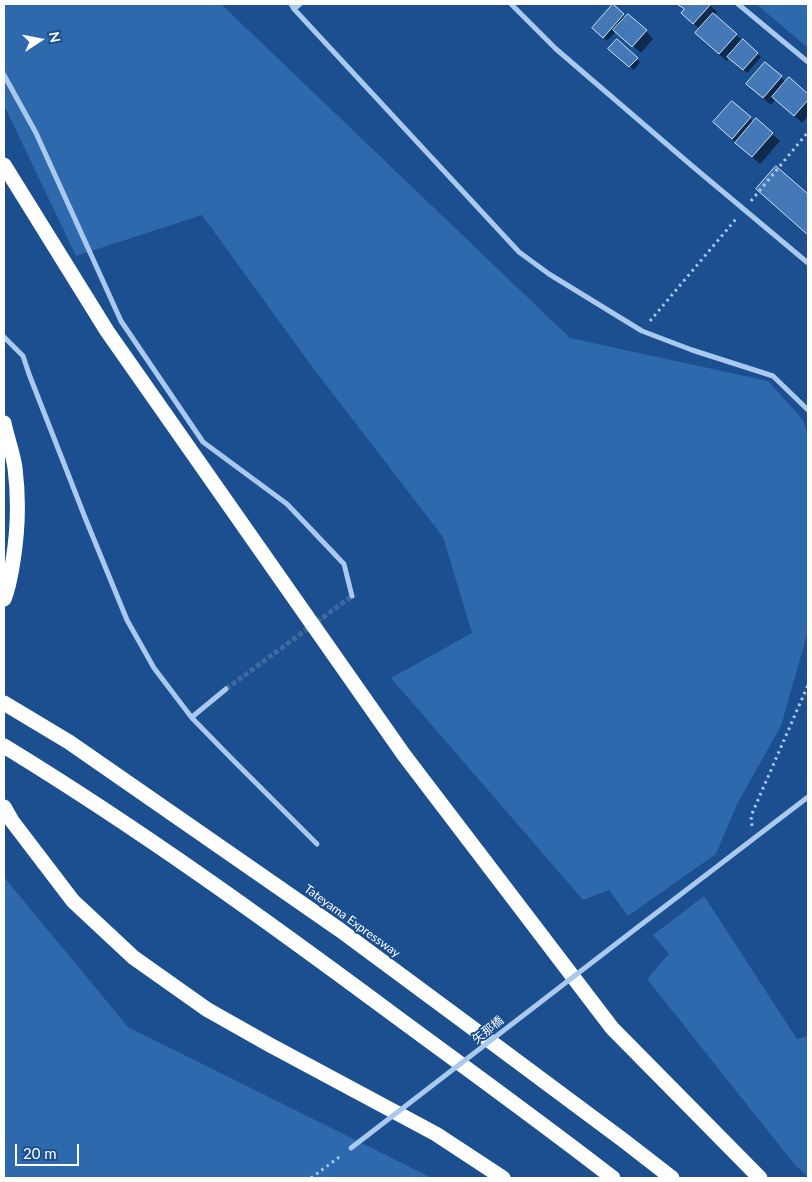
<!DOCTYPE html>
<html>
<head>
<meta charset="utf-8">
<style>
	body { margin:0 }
	#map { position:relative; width:812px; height:1182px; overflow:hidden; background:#1b4f8f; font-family:Lato,sans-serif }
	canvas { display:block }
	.frame { position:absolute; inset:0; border:5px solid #fff; pointer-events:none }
	.north { position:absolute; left:15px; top:15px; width:50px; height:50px; -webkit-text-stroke:4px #1b4f8f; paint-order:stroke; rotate:79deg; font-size:14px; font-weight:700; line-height:20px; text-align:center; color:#fff }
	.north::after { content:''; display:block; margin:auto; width:18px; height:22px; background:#fff; clip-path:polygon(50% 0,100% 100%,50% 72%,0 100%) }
	.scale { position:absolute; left:15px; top:1144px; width:64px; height:22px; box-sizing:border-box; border:2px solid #fff; border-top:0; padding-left:6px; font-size:15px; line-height:18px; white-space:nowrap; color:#fff; -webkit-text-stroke:4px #1b4f8f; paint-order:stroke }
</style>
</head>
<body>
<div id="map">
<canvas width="812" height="1182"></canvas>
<div class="frame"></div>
<div class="north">N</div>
<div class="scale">20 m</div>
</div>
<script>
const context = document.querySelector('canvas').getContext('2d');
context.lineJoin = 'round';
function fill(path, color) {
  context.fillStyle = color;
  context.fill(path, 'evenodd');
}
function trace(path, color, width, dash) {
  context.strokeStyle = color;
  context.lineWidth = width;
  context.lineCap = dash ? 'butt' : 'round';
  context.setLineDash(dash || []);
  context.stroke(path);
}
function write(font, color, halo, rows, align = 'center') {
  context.font = font + ' Lato,"Noto Sans JP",sans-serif';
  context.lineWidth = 4;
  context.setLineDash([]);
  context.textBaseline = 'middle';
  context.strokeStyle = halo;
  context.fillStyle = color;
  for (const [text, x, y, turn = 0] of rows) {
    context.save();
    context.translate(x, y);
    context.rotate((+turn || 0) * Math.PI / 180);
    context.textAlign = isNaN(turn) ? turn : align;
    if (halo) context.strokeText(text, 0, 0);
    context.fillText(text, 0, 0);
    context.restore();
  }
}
fill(new Path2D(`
	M4,4h217l349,334 198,43 35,39 5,14v197l-27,95 -44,78 -21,50 -88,62 -19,-26 -26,10 -192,-222 81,-45 -29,-96 -130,-169 -111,-153 -126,41 -72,-151z
	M756,4h52v44z
	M4,877l124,150 304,151h-428z
	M704,896l93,143 11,-3v141l-13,-12 -148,-186 22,-25 -16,-19z`), '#2e69ad');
fill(new Path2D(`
	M679,4h30l8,8 -3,4 47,41 -14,16 -17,-15 -3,3 -23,-20 -4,-12 -10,-9 -5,-10z
	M613,6l13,12 20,13 7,8 -12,14 -25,-22 -9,10 -13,-13z
	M617,41l23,21 -6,8 -20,-18z
	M781,77l5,6 3,-4 19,17v20l-6,7 -26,-24 -5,6 -16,-14z
	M750,118l4,4 18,12 8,7 -20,23 -38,-34z`), '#0007');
const building = new Path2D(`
	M613,4l11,10 -21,24 -11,-10z
	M677,4h34l-18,20 -12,-11 3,-4z
	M713,13l24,21 -18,20 -24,-21z
	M628,14l19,16 -15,17 -19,-17z
	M617,39l21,19 -9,9 -21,-18z
	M743,39l15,14 -15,17 -16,-13z
	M765,62l17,14 -19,22 -17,-14z
	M789,77l19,17v6l-14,16 -22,-19z
	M732,101l19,16 -19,22 -19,-17z
	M756,118l17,15 -21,24 -17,-14z
	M776,166l32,28v41l-52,-46z`);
fill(building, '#4478b7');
trace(building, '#cfe3fa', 1);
trace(new Path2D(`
	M226,689l126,-93`), '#3d69a0', 5, [5, 2.5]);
trace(new Path2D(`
	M751,201l57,-69
	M650,321l86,-102
	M752,826l-1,-10 57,-131
	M311,1178l31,-23`), '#a9c9ee', 3, [2.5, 4]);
trace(new Path2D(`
	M291,4l3,5 225,243 30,22 93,57 50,19 81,26 35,34
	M511,4l45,45 135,116 117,98
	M738,4l70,58
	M294,9l6,-5
	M4,75l32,58 85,188 82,121 84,62 57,60 8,32
	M4,337l19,19 6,18 57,146 41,100 27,48 38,50 41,42 84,84
	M192,717l34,-28
	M638,927l170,-130`), '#a9c9ee', 5);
trace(new Path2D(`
	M4,165l103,166 297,424 208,273 148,150
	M4,423c3,15 9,30 11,45 4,32 3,62 -2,93 -2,13 -4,26 -9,38
	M4,703l65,39 271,188 123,91 160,119 49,38
	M4,746c136,83 266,177 394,272 72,53 144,105 215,160
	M4,807l8,14 61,80 60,56 75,53 62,35 166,89 67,44`), '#fff', 15);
trace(new Path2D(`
	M351,1148l287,-221`), '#a9c9ee', 5);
write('12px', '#fff', '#1b4f8f', [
	["Tateyama Expressway",352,921,36],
	["矢那橋",488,1030,-38]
]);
</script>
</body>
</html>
